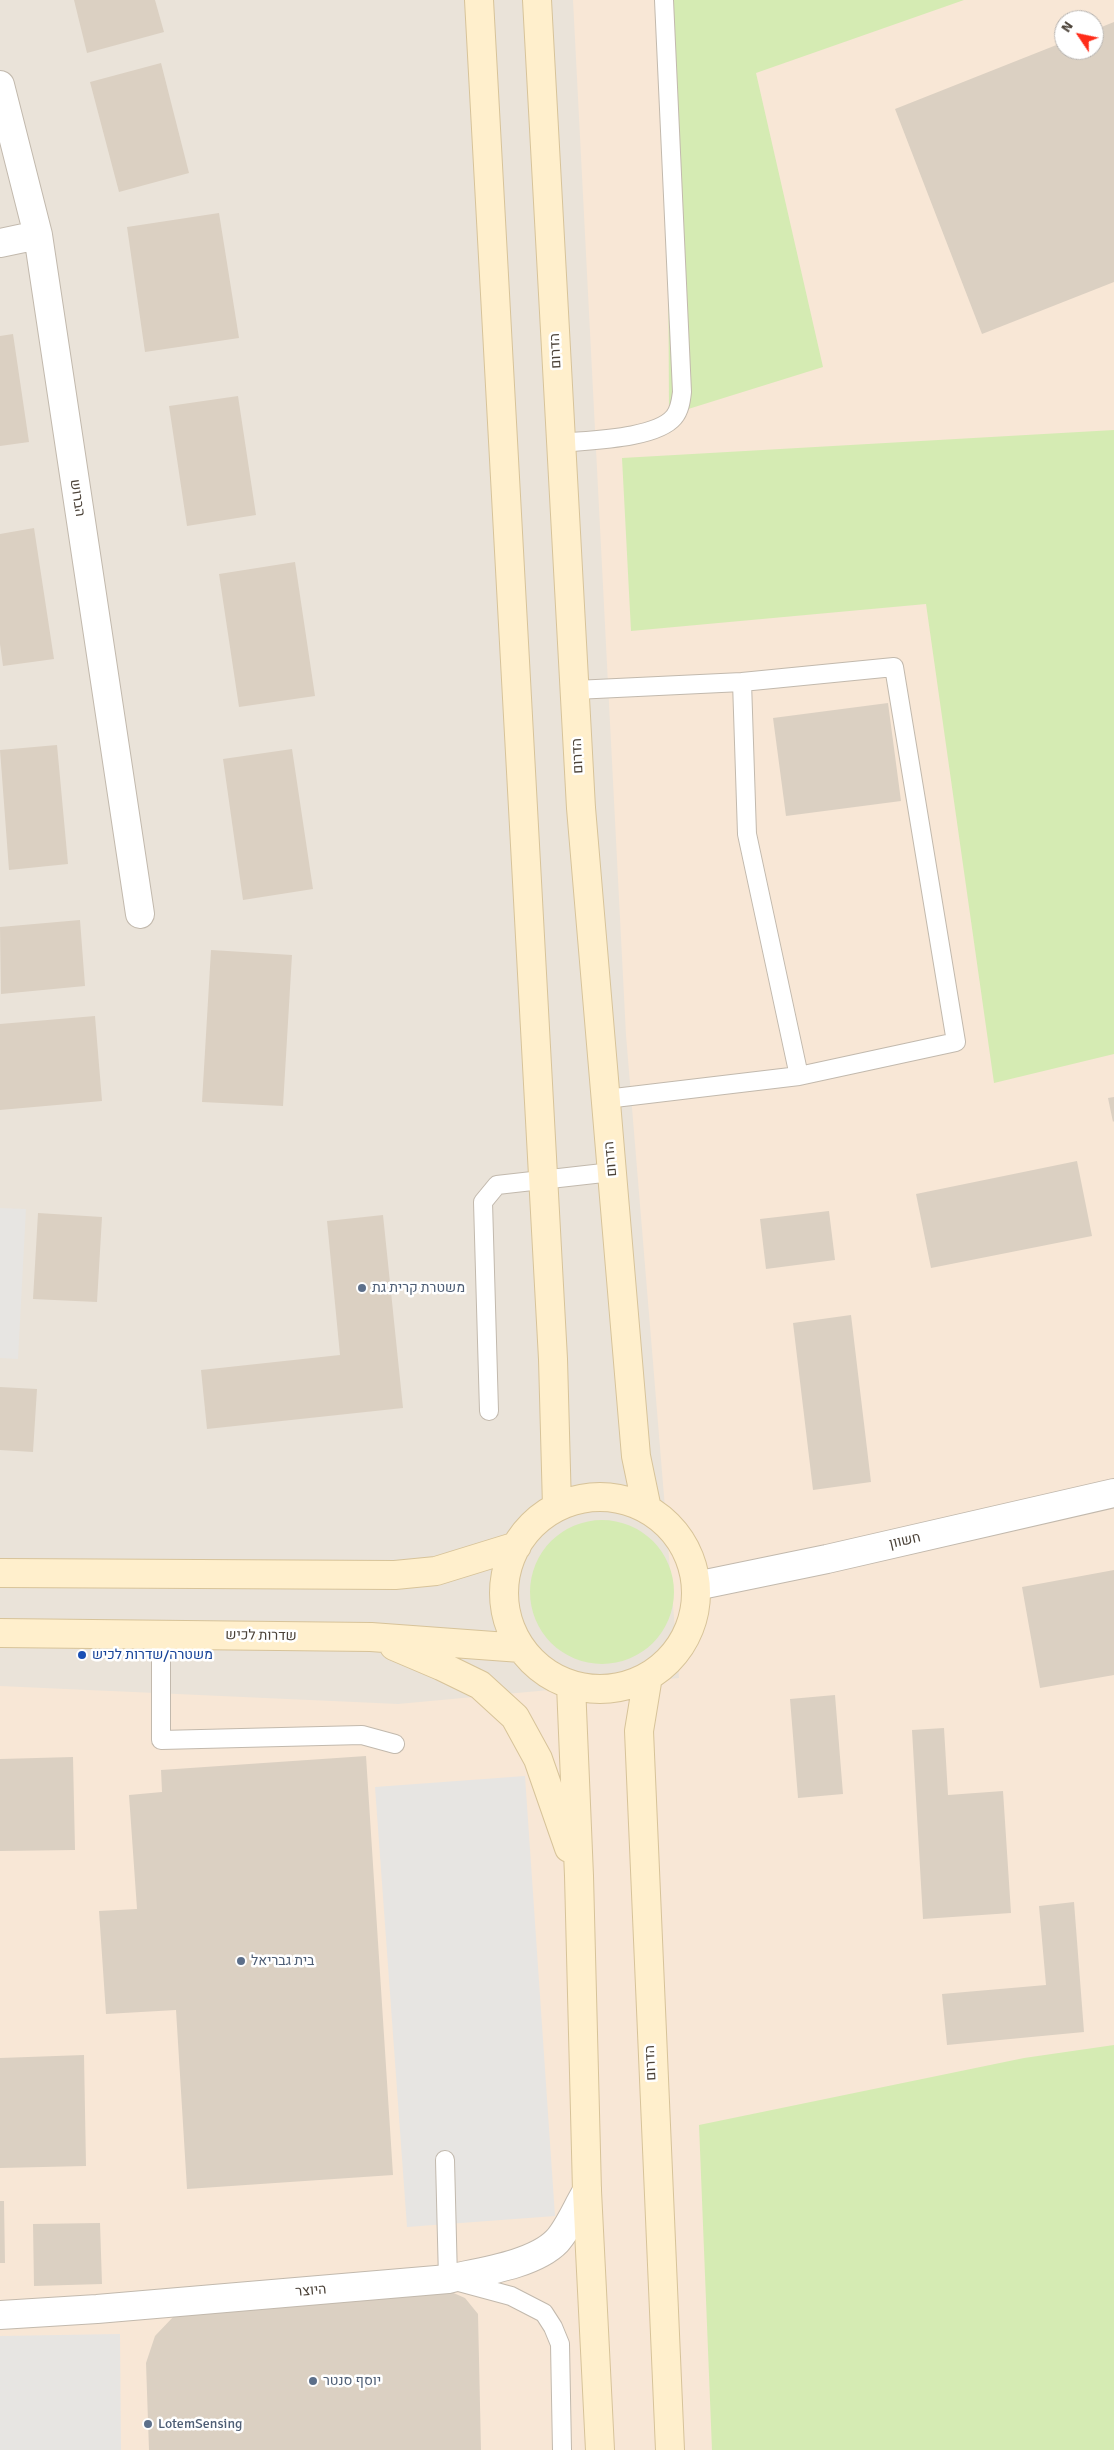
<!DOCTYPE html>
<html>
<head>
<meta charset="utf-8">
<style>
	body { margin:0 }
	#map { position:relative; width:1114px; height:2450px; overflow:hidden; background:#f6f2eb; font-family:Signika,sans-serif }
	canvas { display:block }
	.north { position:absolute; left:1054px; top:10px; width:50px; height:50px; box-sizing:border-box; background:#fff; border:1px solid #b7b3af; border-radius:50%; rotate:304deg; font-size:14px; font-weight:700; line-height:20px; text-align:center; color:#4b4238 }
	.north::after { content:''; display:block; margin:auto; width:18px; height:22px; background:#ff2c19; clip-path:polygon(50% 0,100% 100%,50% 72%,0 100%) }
</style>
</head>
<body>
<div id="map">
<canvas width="1114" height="2450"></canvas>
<div class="north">N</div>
</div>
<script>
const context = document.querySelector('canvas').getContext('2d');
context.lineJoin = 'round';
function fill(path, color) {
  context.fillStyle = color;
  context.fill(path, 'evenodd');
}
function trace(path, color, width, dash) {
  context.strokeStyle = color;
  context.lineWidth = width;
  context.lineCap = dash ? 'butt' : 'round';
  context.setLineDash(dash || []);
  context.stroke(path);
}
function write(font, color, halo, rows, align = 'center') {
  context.font = font + ' Signika,Heebo,sans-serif';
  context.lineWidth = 5;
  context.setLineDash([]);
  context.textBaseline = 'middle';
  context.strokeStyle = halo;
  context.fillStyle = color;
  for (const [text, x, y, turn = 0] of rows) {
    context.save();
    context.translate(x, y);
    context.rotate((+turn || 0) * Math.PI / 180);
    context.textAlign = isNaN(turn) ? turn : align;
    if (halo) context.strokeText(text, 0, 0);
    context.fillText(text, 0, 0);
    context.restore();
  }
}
fill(new Path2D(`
	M0,0h1114v2450h-1114zM1064,20h30v30h-30z`), '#eae3d9');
fill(new Path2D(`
	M573,0h541v2450h-1114v-764l398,18 281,-26 -53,-643zM1064,20h30v30h-30z`), '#f8e7d6');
fill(new Path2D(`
	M667,0h297l-208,73 67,294 -154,48z
	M1114,430v624l-120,29 -68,-479 -295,27 -9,-173z
	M530 1592a72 72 0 1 1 144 0a72 72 0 1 1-144 0Z
	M1114,2045v405h-402l-13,-325 325,-67z`), '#d5ebb3');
fill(new Path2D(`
	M0,1208l26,1 -8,150 -18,-1z
	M525,1776l30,440 -148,11 -32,-440z
	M120,2334l1,116h-121v-114z`), '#e7e5e2');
fill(new Path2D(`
	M74,0h81l9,32 -77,21z
	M1114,22v260l-132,52 -87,-225 169,-67v8h30v-20z
	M161,63l28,110 -70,19 -29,-110z
	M219,213l20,125 -94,14 -18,-125z
	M13,334l16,108 -29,4v-110z
	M238,396l18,119 -69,11 -18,-120z
	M34,528l20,131 -51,7 -3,-22v-110z
	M295,562l20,134 -76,11 -20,-133z
	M888,703l13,98 -115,15 -13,-98z
	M57,745l11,119 -59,6 -9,-120z
	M292,749l21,140 -70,11 -20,-141z
	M80,920l5,66 -84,8 -1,-67z
	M211,950l81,5 -9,151 -81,-4z
	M95,1016l7,85 -102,9v-86z
	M1114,1097v24l-1,1 -5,-24z
	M1077,1161l15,75 -161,32 -15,-74z
	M829,1211l6,49 -69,9 -6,-50z
	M38,1213l64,4 -5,85 -64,-3z
	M383,1215l20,193 -196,21 -6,-59 139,-15 -13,-134z
	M851,1315l20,167 -58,8 -20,-167z
	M0,1387l37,2 -4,63 -33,-2z
	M1114,1570v105l-74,13 -18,-101z
	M835,1695l8,99 -45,4 -8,-99z
	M944,1728l4,67 55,-4 8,122 -88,6 -11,-189z
	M366,1756l27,419 -206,14 -11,-179 -70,4 -7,-103 38,-2 -8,-114 33,-3 -1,-22z
	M73,1757l2,93 -75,1v-92z
	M1074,1902l10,130 -137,13 -5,-51 104,-9 -7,-79z
	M84,2055l2,111 -86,2v-110z
	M0,2201h4l1,62h-5z
	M100,2223l2,61 -68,2 -1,-62z
	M449,2291l16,7 13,16 3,136h-332l-3,-87 9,-27 20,-21z`), '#dbd0c2');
const lane = new Path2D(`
	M561,443c28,-3 95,-4 113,-26 6,-7 7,-17 8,-25l-18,-392
	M575,690l167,-8
	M606,1099l193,-23 -52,-242 -5,-152 152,-15 62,375 -157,34
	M489,1411l-6,-209 14,-17 115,-13
	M161,1635v105l201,-5 33,9
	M445,2160l3,119 63,17 33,17 9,14 7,17 2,106`);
const street = new Path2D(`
	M0,85l38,150 102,679
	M0,243l38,-8
	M696,1586l131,-27 287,-66
	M0,2315l97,-6 351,-30c31,-7 86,-14 109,-38 12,-13 20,-34 30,-50`);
const secondary = new Path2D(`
	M479,0l74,1359 4,148
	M537,0l44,808 55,648 11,53
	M504 1593a96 96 0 1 1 192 0a96 96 0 1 1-192 0Z
	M0,1573l395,2 41,-4 81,-25
	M0,1633l371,4 150,11
	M394,1646l47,20 39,19 35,32 23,42 31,89
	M648,1676l-9,55 31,719
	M571,1685l8,191 8,315 13,259`);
trace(lane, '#c2b9ad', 20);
trace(street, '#c2b9ad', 30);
trace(secondary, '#d7c399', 30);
trace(lane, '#fff', 18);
trace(street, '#fff', 28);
trace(secondary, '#ffefcc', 28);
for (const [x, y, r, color] of [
	[362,1288,5,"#5c6f8a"],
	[82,1655,5,"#1a4fb4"],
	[241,1961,5,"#5c6f8a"],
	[313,2381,5,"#5c6f8a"],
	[148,2424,5,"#5c6f8a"]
]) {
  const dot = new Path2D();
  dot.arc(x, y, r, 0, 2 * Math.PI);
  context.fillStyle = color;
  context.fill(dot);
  trace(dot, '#fff', 2);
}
write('14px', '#4b4238', '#fff', [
	["הדרום",556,351,-93],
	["הברוש",77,498,81],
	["הדרום",578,756,-93],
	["הדרום",611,1159,-95],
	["חשוון",905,1541,-13],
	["שדרות לכיש",261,1636,1],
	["הדרום",651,2063,-93],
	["היוצר",311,2291,-5]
]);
write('14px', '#4e5e75', '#fff', [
	["משטרת קרית גת",372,1288],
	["בית גבריאל",251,1961],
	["יוסף סנטר",323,2381],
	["LotemSensing",158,2424]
], 'left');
write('14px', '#164399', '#fff', [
	["משטרה/שדרות לכיש",92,1655]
], 'left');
</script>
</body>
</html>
